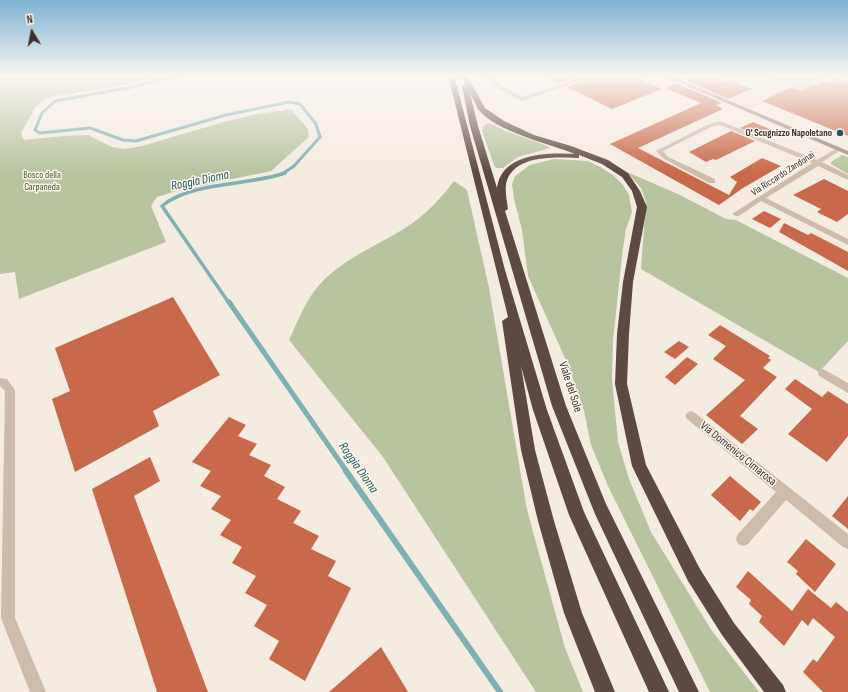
<!DOCTYPE html>
<html>
<head>
<meta charset="utf-8">
<style>
	body { margin:0 }
	#map { position:relative; width:848px; height:692px; overflow:hidden; background:#f4ebe1; font-family:"Sofia Sans Condensed",sans-serif }
	canvas { display:block }
	.north { position:absolute; left:12px; top:12px; width:40px; height:40px; -webkit-text-stroke:3px #fbf5ee; paint-order:stroke; rotate:350deg; font-size:11px; font-weight:700; line-height:16px; text-align:center; color:#3b302b }
	.north::after { content:''; display:block; margin:auto; width:14px; height:18px; background:#3b302b; clip-path:polygon(50% 0,100% 100%,50% 72%,0 100%) }
</style>
</head>
<body>
<div id="map">
<canvas width="848" height="692"></canvas>
<div class="north">N</div>
</div>
<script>
const context = document.querySelector('canvas').getContext('2d');
context.lineJoin = 'round';
function fill(path, color) {
  context.fillStyle = color;
  context.fill(path, 'evenodd');
}
function trace(path, color, width, dash) {
  context.strokeStyle = color;
  context.lineWidth = width;
  context.lineCap = dash ? 'butt' : 'round';
  context.setLineDash(dash || []);
  context.stroke(path);
}
function write(font, color, halo, rows, align = 'center') {
  context.font = font + ' "Sofia Sans Condensed",sans-serif';
  context.lineWidth = 3;
  context.setLineDash([]);
  context.textBaseline = 'middle';
  context.strokeStyle = halo;
  context.fillStyle = color;
  for (const [text, x, y, turn = 0] of rows) {
    context.save();
    context.translate(x, y);
    context.rotate((+turn || 0) * Math.PI / 180);
    context.textAlign = isNaN(turn) ? turn : align;
    if (halo) context.strokeText(text, 0, 0);
    context.fillText(text, 0, 0);
    context.restore();
  }
}
fill(new Path2D(`
	M0,75h163l-37,10 -77,12 -13,9 -15,27 3,7 39,-4 25,-1 24,12 13,2 17,-3 78,-23 36,-9 35,-5 17,20 1,8 -38,34 -91,19 -23,7 -6,9 15,36 -147,57 -4,-27 -15,2z
	M760,75h69l-15,8 19,7 -15,7z
	M489,123l17,8 39,14 5,3 -32,9 -15,11h-7l-2,-3 -12,-34 2,-6z
	M842,155l6,2v17l-17,-10v-2z
	M554,159l34,2 14,7 11,7 10,10 6,10 3,17 -6,17 -3,19 -10,92 -1,39 6,63 11,37 22,53 61,99 47,61h-49l-102,-206 -17,-41 -7,-34 -15,-44 -41,-91 -6,-46 -8,-31 -2,-15 3,-8 15,-11z
	M627,172l51,22 48,25 10,1 112,58v63l-29,31 -178,-103 5,-67 -5,-14z
	M454,181l13,9 22,98 38,222 38,138 18,44h-47l-153,-235 -94,-117c9,-19 17,-41 31,-56 27,-29 63,-40 94,-62 16,-12 28,-25 40,-41z`), '#b8c4a0');
fill(new Path2D(`
	M708,75h52l31,11 -31,15 3,2 -12,6 -20,-9 23,-11 -26,-10 -5,2z`), '#ecdcc8');
trace(new Path2D(`
	M181,75l-54,13 -72,13 -13,12 -7,17 5,3 50,-5 33,12 13,1 90,-26 63,-13 11,2 16,20 4,13 -26,29 -12,8`), '#7fb0b2', 3);
trace(new Path2D(`
	M229,303l-67,-97c30,-25 86,-20 123,-33`), '#7fb0b2', 3.5);
trace(new Path2D(`
	M229,302l118,170`), '#7fb0b2', 5);
trace(new Path2D(`
	M346,471l154,221`), '#7fb0b2', 6);
fill(new Path2D(`
	M543,75h39l-23,8z
	M598,75h32l32,14 -50,20 -45,-22z
	M696,75h11l17,7 5,-2 23,9 -23,10 -45,-19z
	M838,78l10,3v55l-86,-35 29,-14 11,4 22,-10 5,2z
	M676,83l46,20 -6,2 7,4 -85,39 91,47 8,-13 -7,-5 32,-19 19,8 -38,22 -24,17 -109,-61 91,-41 -36,-15z
	M753,122l21,9 -11,6 -23,-9z
	M731,131l24,10 -39,19 -3,-1 -7,3 -17,-10z
	M824,179l24,12v23l-11,8 -20,-10 4,-3 -28,-14z
	M764,211l17,8 -11,9 -18,-9z
	M784,223l24,12 3,-2 37,19v19l-69,-39z
	M173,297l47,78 -67,36 6,15 -84,46 -23,-73 18,-8 -15,-43z
	M720,325l50,31 -2,2 3,2 -8,8 14,9 -37,39 18,13 -16,15 -36,-29 39,-35 -32,-21 13,-13 -18,-11z
	M679,341l10,6 -14,12 -11,-7z
	M687,357l11,7 -23,21 -10,-8z
	M795,379l27,18 6,-6 20,13v32l-21,26 -39,-28 24,-25 -27,-20z
	M229,417l17,8 -8,11 19,8 -8,11 22,10 -7,11 21,11 -8,12 24,12 -8,12 26,13 -8,13 25,12 -8,15 23,12 -46,93 -36,-22 10,-18 -25,-15 13,-21 -22,-12 11,-17 -24,-13 10,-16 -22,-12 11,-15 -20,-11 10,-13 -21,-10 11,-15 -19,-9z
	M150,457l10,24 -26,15 74,196h-51l-65,-203z
	M730,476l31,26 -8,9 -3,-2 -10,12 -29,-26z
	M848,496v33l-16,-13z
	M806,539l30,25 -21,28 -19,-18 2,-3 -11,-9z
	M748,571l44,40 16,-22 23,19 5,-6 12,10v80h-25l-20,-20 10,-13 4,3 18,-25 -22,-19 -5,8 -6,-6 -18,26 -25,-24 3,-6 -13,-12 2,-4 -15,-13z
	M381,647l27,45h-79z`), '#c8694b');
fill(new Path2D(`
	M482,75h6l14,11 21,11 65,-22h9l-75,26 -24,-13z
	M720,121l97,39 20,-12h4v2l-19,12 26,13v5l-30,-14 -52,32 82,41v6l-87,-44 -22,15h-3l-4,-2 80,-51 -92,-38 -9,2 -48,24 5,6 47,22v4h-6l-45,-24 -8,-8 51,-26z
	M823,369l25,14v10l-29,-17 -1,-3 1,-3z
	M0,378l7,1 8,11v228l31,74h-16l-29,-74 4,-227 -5,-5z
	M691,411l4,2 153,121v15l-5,-2 -57,-47 -38,44 -5,2 -5,-2 -2,-5 2,-5 38,-42 -89,-73 -2,-3 2,-3z`), '#cdbbac');
fill(new Path2D(`
	M661,75h8l179,76v4z`), '#a18a7d');
fill(new Path2D(`
	M448,75h6l51,195 42,140 37,102 85,180h-20l-80,-177 -36,-105 -12,-44 14,84 19,71 28,92 33,79h-20l-31,-79 -26,-92 -17,-71 -19,-129 6,-4z
	M461,75h6l18,33 19,13 30,14 37,11 37,14 20,13 12,18 7,16 -14,75 -4,52 -2,50 19,81 54,104 34,54 49,62 3,7h-22l-42,-57 -34,-54 -56,-115 -17,-82 2,-50 6,-52 14,-75 -5,-16 -10,-14 -20,-13 -23,-9v3h-3c-22,-1 -64,-3 -70,26 -1,8 1,17 2,25l-3,2 61,195 40,98 93,188h-20l-84,-178 -43,-108 -82,-280 -8,-40 3,-2zM470,93c3,5 5,11 8,16 16,22 72,35 97,45 -27,-2 -74,-1 -78,34l-19,-62z`), '#5c4a42');
const sky = context.createLinearGradient(0, 0, 0, 172);
sky.addColorStop(0, '#7eb2d2');
sky.addColorStop(0.44, '#faf6f2');
sky.addColorStop(1, '#faf6f200');
context.fillStyle = sky;
context.fillRect(0, 0, 848, 172);
for (const [x, y, r, color] of [
	[840,133,4,"#1f5a5e"]
]) {
  const dot = new Path2D();
  dot.arc(x, y, r, 0, 2 * Math.PI);
  context.fillStyle = color;
  context.fill(dot);
  trace(dot, '#fbf5ee', 1.5);
}
write('bold 10px', '#3b302b', '#fbf5ee', [
	["O' Scugnizzo Napoletano",832,133]
], 'right');
write('10px', '#3b302b', '#fbf5ee', [
	["Via Riccardo Zandonai",783,174,-33]
]);
write('10px', '#4a5a2e', '#fbf5ee', [
	["Bosco della",42,175],
	["Carpaneda",42,187]
]);
write('12px', '#3b302b', '#fbf5ee', [
	["Viale del Sole",570,387,72],
	["Via Domenico Cimarosa",738,454,39]
]);
write('italic 13px', '#1f5a5e', '#fbf5ee', [
	["Roggia Dioma",200,181,-12],
	["Roggia Dioma",358,468,55]
]);
</script>
</body>
</html>
